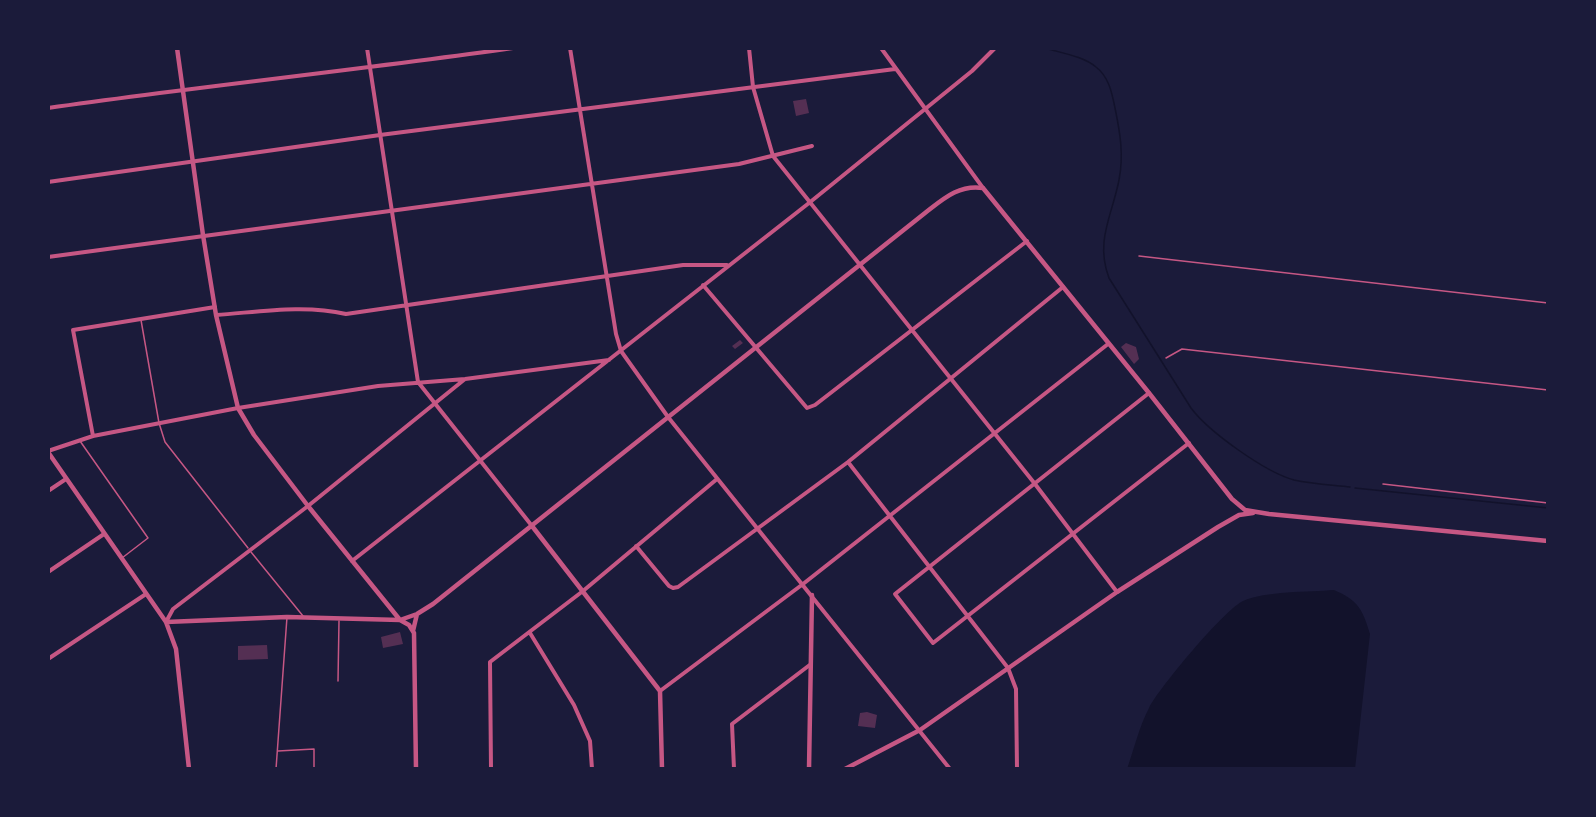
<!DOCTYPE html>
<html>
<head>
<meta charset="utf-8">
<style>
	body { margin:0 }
	#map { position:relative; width:1596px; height:817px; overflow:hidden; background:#1b1b3a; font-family:Ubuntu,sans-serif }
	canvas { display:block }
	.frame { position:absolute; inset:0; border:50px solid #1b1b3a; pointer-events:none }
</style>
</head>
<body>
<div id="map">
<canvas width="1596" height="817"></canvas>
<div class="frame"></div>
</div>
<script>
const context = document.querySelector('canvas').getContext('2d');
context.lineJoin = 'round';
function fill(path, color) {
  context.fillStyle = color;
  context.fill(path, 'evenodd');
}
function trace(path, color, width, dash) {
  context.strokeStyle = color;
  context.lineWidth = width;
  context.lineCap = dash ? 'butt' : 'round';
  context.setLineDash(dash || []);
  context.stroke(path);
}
fill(new Path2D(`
	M1334,590c24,10 29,20 36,44l-15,135h-228c7,-20 12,-42 22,-61 10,-20 75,-98 94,-107 22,-10 66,-9 91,-11z`), '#12122b');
trace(new Path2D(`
	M1045,48c16,5 38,8 51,19 13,10 16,26 19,41 5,24 9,47 4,72 -7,36 -24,61 -10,98l82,130c18,24 74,64 103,72 18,4 38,5 56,7
	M1355,488l193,20`), '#12122b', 1.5);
fill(new Path2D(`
	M806,99l3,14 -13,3 -3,-15z
	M740,340l3,3 -8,6 -3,-3z
	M1126,343l10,4 3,12 -5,5 -13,-17z
	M400,632l3,12 -20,4 -2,-11z
	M267,645l1,14 -30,1v-14z
	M867,712l10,3 -2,13 -17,-2 2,-13z`), '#542f53');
trace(new Path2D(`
	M1139,256l409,47
	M141,320l18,103 6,19 83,106
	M1166,358l16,-9 366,41
	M80,441l68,97 -26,20
	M1383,484l165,19
	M251,552l52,64
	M338,681l1,-60
	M278,751l36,-2v20
	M276,769l11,-152`), '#c65784', 1.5);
trace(new Path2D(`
	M367,48l51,334 114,144
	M570,48l46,286 5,17 47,66 282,352
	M749,48l4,39 20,69 262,328 82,108
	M881,48l102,140
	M48,108c155,-22 310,-38 465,-60
	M48,182l332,-47 515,-66
	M48,257l691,-93 73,-18
	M703,285l104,123 8,-3 212,-164
	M216,315c43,-3 88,-11 130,-1l337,-49h44
	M1149,393l-254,201 38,49 256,-200
	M93,436l-20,-106 142,-23
	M48,451l45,-15 145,-28 140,-22 87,-7 144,-19
	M848,462l160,206 8,21 1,80
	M48,491l18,-12
	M636,546l33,40 4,2 5,-1 170,-125 215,-175
	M352,561l457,-358 163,-132 23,-23
	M48,572l56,-38
	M166,622l7,-13 135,-103 157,-127
	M530,633l44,72 16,36 2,28
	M48,659l98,-65
	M660,691l143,-107 305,-240
	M491,769l-1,-107 93,-71 134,-112
	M734,769l-2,-45 79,-60`), '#c65784', 4);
trace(new Path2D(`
	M177,48l26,187 13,80 22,93 16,27 54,71 92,114 9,5 5,8 2,136
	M48,452l118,170 10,27 13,120
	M532,526l128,165 2,78
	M166,622l121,-5 113,3 17,-6 16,-10 492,-391c17,-13 34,-29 58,-25l166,205 83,106 13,11 24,4 279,27
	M413,631l4,-17
	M809,769l3,-174
	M845,769l75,-39 197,-138 101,-65 21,-12 14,-2`), '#c65784', 4.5);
</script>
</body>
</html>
